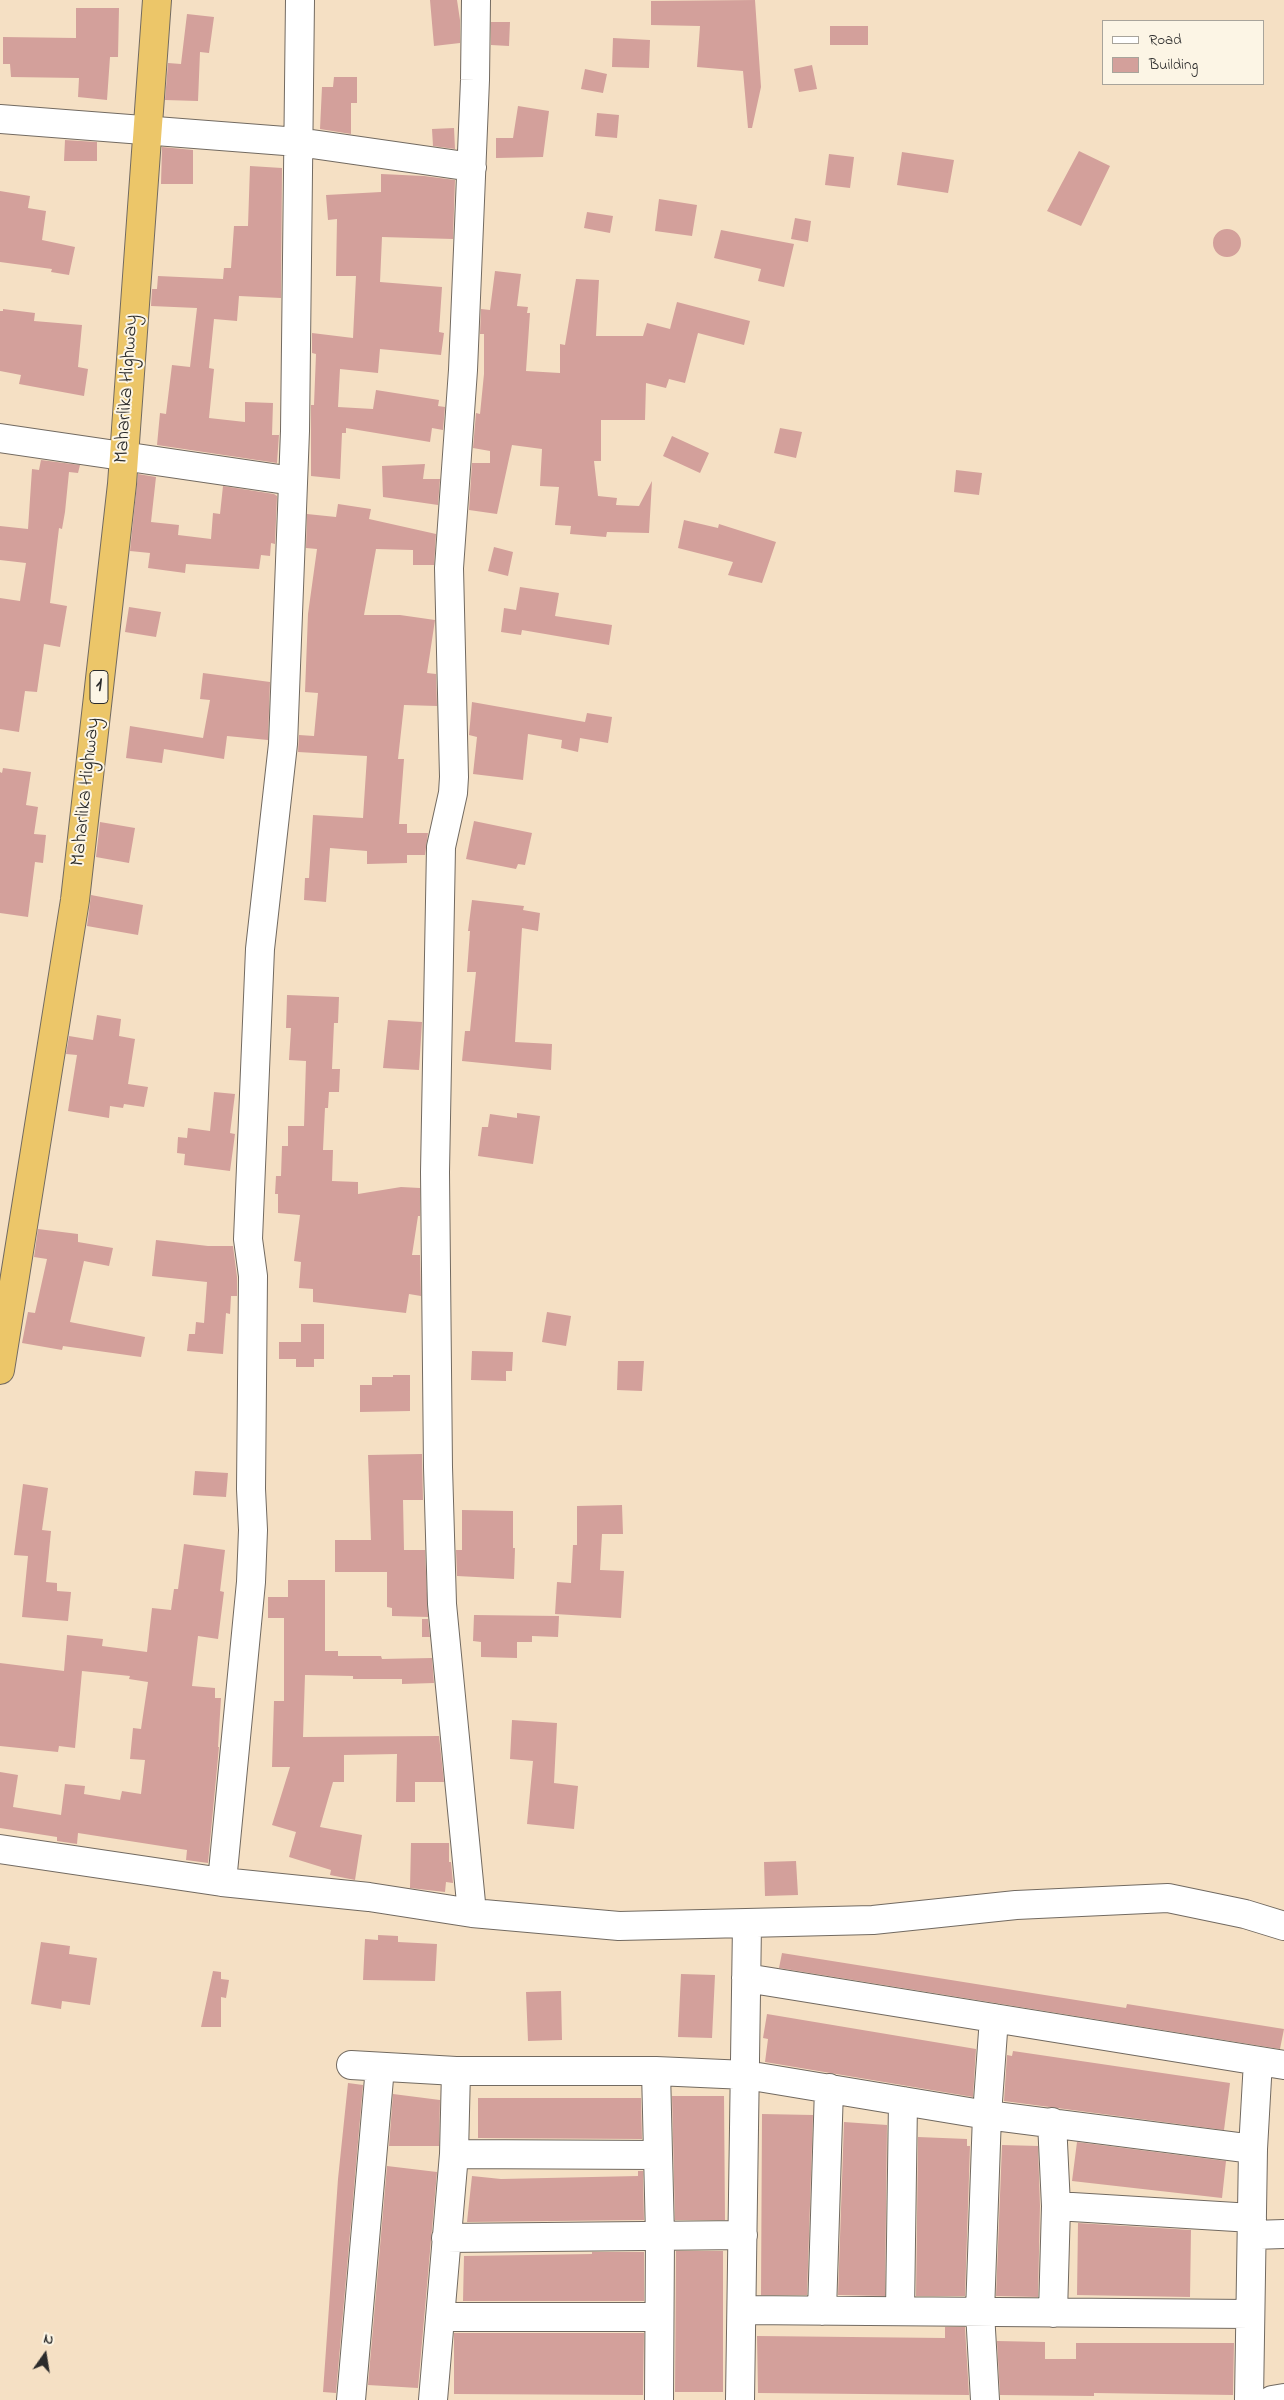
<!DOCTYPE html>
<html>
<head>
<meta charset="utf-8">
<style>
	body { margin:0 }
	#map { position:relative; width:1284px; height:2400px; overflow:hidden; background:#f5e0c4; font-family:"Indie Flower",sans-serif }
	canvas { display:block }
	.legend { position:absolute; left:1102px; top:20px; width:162px; height:65px; box-sizing:border-box; background:#fcf5e5; border:1px solid #a8a49b; margin:0; padding:6px 9px; list-style:none; font-size:15px; color:#2b2b2b }
	.legend li { display:flex; align-items:center; gap:10px; height:25px }
	.legend b { width:25px; border:1px solid #a8a49b }
	.north { position:absolute; left:20px; top:2330px; width:50px; height:50px; -webkit-text-stroke:4px #fcf5e5; paint-order:stroke; rotate:13deg; font-size:14px; font-weight:700; line-height:20px; text-align:center; color:#2b2b2b }
	.north::after { content:''; display:block; margin:auto; width:18px; height:22px; background:#2b2b2b; clip-path:polygon(50% 0,100% 100%,50% 72%,0 100%) }
</style>
</head>
<body>
<div id="map">
<canvas width="1284" height="2400"></canvas>
<ul class="legend">
<li><b style="height:6px;background:#fff"></b>Road</li>
<li><b style="height:14px;background:#d3a09b"></b>Building</li>
</ul>
<div class="north">N</div>
</div>
<script>
const context = document.querySelector('canvas').getContext('2d');
context.lineJoin = 'round';
function fill(path, color) {
  context.fillStyle = color;
  context.fill(path, 'evenodd');
}
function trace(path, color, width, dash) {
  context.strokeStyle = color;
  context.lineWidth = width;
  context.lineCap = dash ? 'butt' : 'round';
  context.setLineDash(dash || []);
  context.stroke(path);
}
function write(font, color, halo, rows, align = 'center') {
  context.font = font + ' "Indie Flower",sans-serif';
  context.lineWidth = 4;
  context.setLineDash([]);
  context.textBaseline = 'middle';
  context.strokeStyle = halo;
  context.fillStyle = color;
  for (const [text, x, y, turn = 0] of rows) {
    context.save();
    context.translate(x, y);
    context.rotate((+turn || 0) * Math.PI / 180);
    context.textAlign = isNaN(turn) ? turn : align;
    if (halo) context.strokeText(text, 0, 0);
    context.fillText(text, 0, 0);
    context.restore();
  }
}
fill(new Path2D(`
	M430,0h27l3,20v23l-26,3z
	M755,0l6,87 -9,41h-4l-5,-57 -46,-4 3,-41 -49,-1v-24z
	M76,8h43l-1,49h-8l-3,43 -29,-3 1,-19 -68,-1 -1,-13h-7v-27l73,1z
	M187,14l27,3 -5,36 -9,-1 -2,49 -33,-1 3,-37 13,1z
	M491,22h19l-1,24 -18,-1z
	M830,26h38v19h-38z
	M613,38l37,2 -1,28 -37,-1z
	M812,65l5,24 -18,3 -5,-23z
	M585,69l22,5 -4,19 -22,-4z
	M334,77h23v26h-6v31l-31,-5 2,-42h11z
	M518,106l31,5 -6,46 -47,1v-20h17z
	M597,113l22,2 -2,23 -22,-2z
	M454,128l1,21 -22,-3 -1,-17z
	M65,140l32,2v19h-33z
	M162,147l31,3v34h-32z
	M1079,151l31,15 -29,60 -34,-15z
	M902,152l52,8 -6,33 -51,-8z
	M829,154l25,3 -4,31 -25,-3z
	M250,166l32,2 -1,130 -42,-2 -2,25 -23,-2 -5,49 5,1 -5,49 36,4v-20l28,1 -1,32h7l-2,28 -120,-18 3,-32 6,1 6,-49 18,2 7,-59 -46,-2 1,-17h5l1,-13 65,3 1,-11h7l3,-42h14z
	M381,174l43,2 31,4 -2,59 -71,-2 -2,45 62,5 -3,45 5,1 -3,22 -61,-6 -2,24 -38,-4 -2,38 35,2 3,-19 63,10 -1,6 7,1 -2,23 -11,-2 -2,14 -84,-14v5h-4l-2,46 -29,-3v-71h3l2,-51 -4,-1v-20l41,5 3,-62h-20l1,-57 -9,1 -2,-25 55,-3z
	M0,191l30,5 -2,12 18,3 -4,29 33,7 -6,28 -18,-3 1,-3 -52,-7z
	M659,199l38,6 -5,31 -37,-5z
	M587,212l26,4 -3,17 -26,-5z
	M795,218l16,3 -3,21 -17,-3z
	M1213 243a14 14 0 1 1 28 0a14 14 0 1 1-28 0Z
	M721,230l73,14 -10,43 -26,-6 3,-12 -47,-11z
	M495,271l26,3 -4,32 11,1 -1,6h3l-4,58 34,2v-29l5,1 11,-66 23,1 -3,56h47l4,-13 23,6 7,-27 73,19 -6,24 -46,-12 -13,50 -16,-4 -3,9 -20,-5 -1,37h-44v41h-7l4,35 19,2 -1,7 23,1 13,-25 -3,52 -42,-1 -1,5 -36,-3 1,-8 -16,-1 4,-38 -19,-1 2,-37 -30,-4 -15,69 -28,-4 3,-47h18v-12l-17,-3 3,-35 4,1 4,-40v-40h-4l1,-25 9,1z
	M3,309l32,4 -1,8 48,4 -4,42 10,2 -4,27 -65,-12 2,-9 -21,-4v-60h3z
	M780,428l22,4 -6,26 -22,-5z
	M672,436l37,17 -9,20 -37,-17z
	M41,460l39,5 -2,8 -9,-1 -4,40 -3,17 -3,-1 -9,75 17,3 -7,41 -16,-3 -7,48 -12,-1 -6,41 -19,-3v-131l20,3 6,-38 -26,-3v-34l28,3 4,-60 7,1z
	M425,464l-2,15h17l-2,26 -55,-8 -1,-31z
	M956,470l26,3 -3,22 -25,-3z
	M138,474l18,3 -5,45 28,3 -1,10 33,4 2,-26 7,1 3,-28 51,8 3,2 -2,48 -4,-1 -1,13 -9,-1 -2,14 -73,-5 -1,9 -37,-5 2,-15 -20,-2z
	M338,504l33,5 -2,10 67,15 -2,31h-21v-15l-37,-1 -12,66h36l35,5 -8,53 9,1 1,32 -33,-1 -6,54h6l-5,65h8v9h21l-3,22h-18v8l-40,1v-13l-37,-3 -4,54 -22,-2 1,-22h4l4,-63 50,3 4,-62 -69,-4 1,-17 15,1 4,-43 -13,-1 3,-78 9,-65 -11,-1 1,-34 29,3z
	M684,520l34,8 1,-4 57,18 -14,41 -34,-8 5,-13 -55,-14z
	M494,547l19,5 -5,24 -20,-5z
	M520,587l39,6 -4,23 57,9 -3,20 -87,-15 -1,5 -20,-3 3,-24 12,2z
	M129,607l32,5 -5,25 -31,-5z
	M203,673l67,9 -2,58 -41,-4 -3,23 -60,-10 -2,14 -36,-5 4,-32 73,12 7,-38 -10,-1z
	M472,702l113,20 2,-9 25,4 -4,26 -28,-5 -2,14 -17,-4 1,-8 -34,-6 -5,46 -50,-6 4,-37 -8,-2z
	M3,768l28,4 -5,33 12,2 -4,27 12,1 -3,28 -8,-1 -7,55 -28,-4v-141l2,1z
	M474,821l58,12 -7,32 -7,-1 -2,5 -50,-10z
	M100,822l35,6 -6,35 -33,-6z
	M91,895l52,10 -5,30 -51,-9z
	M472,900l52,6 -1,4 17,3 -2,18 -16,-3 -7,114 37,2 -1,26 -89,-9 3,-30h5l6,-59h-9l3,-41h-2z
	M287,995l52,2 -1,26h-4l-2,46h8l-1,23h-10l-1,16h-3l-2,42h10l-1,31 26,1v12l43,-7 19,1v28h-2l-6,39h8l1,41 -12,-2 -3,19 -93,-11v-13l-14,-1 2,-26 -7,-1 6,-46 -22,-2v-19h-3l1,-18h5l1,-30h6v-20h16l2,-65 -17,-1 2,-32h-5z
	M97,1015l24,4 -2,17 16,3 -7,45 20,3 -4,20 -20,-3 -1,4 -13,-2 -1,12 -41,-7 9,-56 -11,-1 3,-18 24,4z
	M388,1020l34,2 -3,48 -36,-2z
	M214,1092l21,2 -5,39 5,1 -5,37 -46,-6 1,-11 -8,-1 1,-16 9,1 1,-10 22,3z
	M517,1113l23,3 -7,48 -55,-8 4,-29h6l2,-13 27,4z
	M38,1229l40,5v8l35,6 -4,18 -25,-5 -14,61 75,15 -4,20 -78,-11 -1,4 -40,-7 6,-31 7,1 12,-54 -13,-2z
	M156,1240l52,6h25l4,31v19h-6l-1,18 -4,-1 -3,41 -36,-3 2,-17h6l1,-12 8,1 3,-41 -55,-6z
	M547,1312l24,4 -5,30 -24,-4z
	M301,1324h23v35h-10v8h-18v-8h-17v-17h22z
	M472,1351l41,1 -1,19h-6v10l-35,-1z
	M618,1361h26l-2,30 -25,-1z
	M393,1375h17v36l-50,1v-27h12v-8h21z
	M422,1454l1,46h-20l1,50h21l3,67 -36,-1v-8l-5,-1v-35h-52v-32h36l-3,-85z
	M195,1471l33,2 -2,24 -33,-2z
	M23,1484l25,4 -6,42 9,1 -5,51 11,1v8l14,1 -3,29 -46,-4 6,-61 -14,-1z
	M622,1505l1,29h-21l-2,36 24,1 -3,47 -66,-4 2,-32 14,1 2,-38h4v-39z
	M462,1510l51,1v37h2l-1,31 -57,-3 -1,-26h6z
	M184,1544l41,6 -5,41 4,1 -6,47 -20,-3 -6,50 23,2v10h6l-3,49h1l-11,116 -22,-3 1,-10 -109,-17 -1,11 -20,-3v-4l-57,-9v-56l18,3 -5,32 48,8 4,-31 20,2 -1,8 36,6 2,-9 19,3 4,-34 -15,-1 3,-31 8,1 7,-47 -19,-3 1,-3 -48,-5 -7,77 -16,-2 -1,6 -58,-6v-83l64,8 3,-36 36,4 -1,7 45,6 5,-44 19,2 3,-21h4z
	M288,1580h37v71h13v5h43l1,3 50,-1 2,25 -32,1v-5h-49v-3l-48,-1 -2,62 136,-1 5,46h-29v20h-19l1,-48 -53,1v27h-11l-13,45 42,8 -7,45 -25,-5 1,-5 -42,-13 7,-25 -24,-7 18,-58h-18l2,-66h10v-83h-16v-21h20z
	M474,1615l85,1 -1,21 -26,-1v6h-15v16l-36,-1v-15l-8,-1z
	M422,1619h6l2,18h-8z
	M512,1720l45,3 -3,60 24,3 -4,43 -47,-5 6,-63 -23,-2z
	M411,1843h38v19h2l2,21 -7,-1 -1,10 -35,-4z
	M796,1861l2,34 -33,1 -1,-34z
	M378,1935l20,1v6l39,2 -2,37 -72,-1 2,-41 13,1z
	M41,1942l29,4 -1,8 28,4 -7,47 -28,-4 -1,8 -30,-5z
	M782,1953l344,55 1,-4 157,25 -4,20 -501,-81z
	M213,1971l8,1v7l8,1 -3,18 -5,-1v30h-20z
	M681,1974l34,1 -3,63 -34,-1z
	M561,1991l1,49 -34,1 -2,-49z
	M767,2014l209,35 -3,48 -208,-35 3,-23 -5,-1z
	M1013,2051l217,32 -6,47 -220,-29 3,-46 5,1z
	M348,2083l15,2 -27,308 -13,-1 15,-213z
	M393,2094l47,6 -1,46h-50z
	M672,2096h52l1,124h-50z
	M478,2098h163l1,41 -164,-1z
	M762,2114l51,1 -6,180h-46z
	M844,2122l43,3 -2,171 -47,-1z
	M918,2137l49,2v7h3l-5,150h-49z
	M1077,2142l149,19 -4,37 -150,-17z
	M1002,2145l36,1 2,60 -2,91 -42,-1z
	M387,2166l50,6 -19,216 -50,-3z
	M638,2171h5l1,49 -177,2 5,-46 29,3 137,-3z
	M1078,2223l113,7 -1,67 -113,-2z
	M676,2251h47v141h-48z
	M592,2252h52v49h-181l1,-45 128,-2z
	M945,2327h20l4,68 -211,-2 -1,-57 188,2z
	M454,2333h190l-1,62 -189,-1z
	M997,2341l48,1v17h31v-16h158l-1,52 -139,-2v3l-94,-1z`), '#d3a09b');
const minor = new Path2D(`
	M0,119l298,23 174,25
	M0,438l293,43
	M0,1849l222,33 147,15 103,16 147,13 254,-6 143,-15 152,-7 77,16 39,12
	M222,1882l29,-300 2,-52 -2,-41 2,-213 -5,-37 12,-290 23,-205 12,-313 5,-431
	M472,1913l-30,-309 -4,-137 -3,-295 6,-325 12,-54 1,-16 -5,-209 14,-198 12,-290 1,-80
	M746,1978l538,87
	M351,2065l105,6h200l90,4 241,40 266,34
	M656,2071l4,165 -1,164
	M1052,2122l4,84 -3,107
	M454,2154l203,1
	M1056,2206l196,12
	M1253,2235l31,-1
	M446,2238l297,-3
	M742,2310l508,4
	M822,2311l7,-223
	M900,2311l3,-210
	M440,2317h218
	M351,2400l29,-333
	M433,2400l21,-246 2,-83
	M740,2400l7,-476
	M985,2400l-5,-88 7,-197 7,-97
	M1249,2400l4,-251 5,-88
	M1272,2400l12,-2`);
const highway = new Path2D(`
	M0,1370l75,-470 47,-416 35,-484`);
trace(minor, '#726a61', 30);
trace(highway, '#726a61', 30);
trace(minor, '#fff', 28);
trace(highway, '#ecc669', 28);
for (const [x, y, w] of [
	[99,687,18]
]) {
  const box = new Path2D();
  box.roundRect(x - w / 2, y - 16.5, w, 33, 4);
  context.fillStyle = '#fcf5e5';
  context.fill(box);
  trace(box, '#2b2b2b', 1);
}
write('bold 19px', '#2b2b2b', null, [
	["1",99,687]
]);
write('20px', '#2b2b2b', '#fcf5e5', [
	["Maharlika Highway",128,389,-86],
	["Maharlika Highway",87,792,-84]
]);
</script>
</body>
</html>
